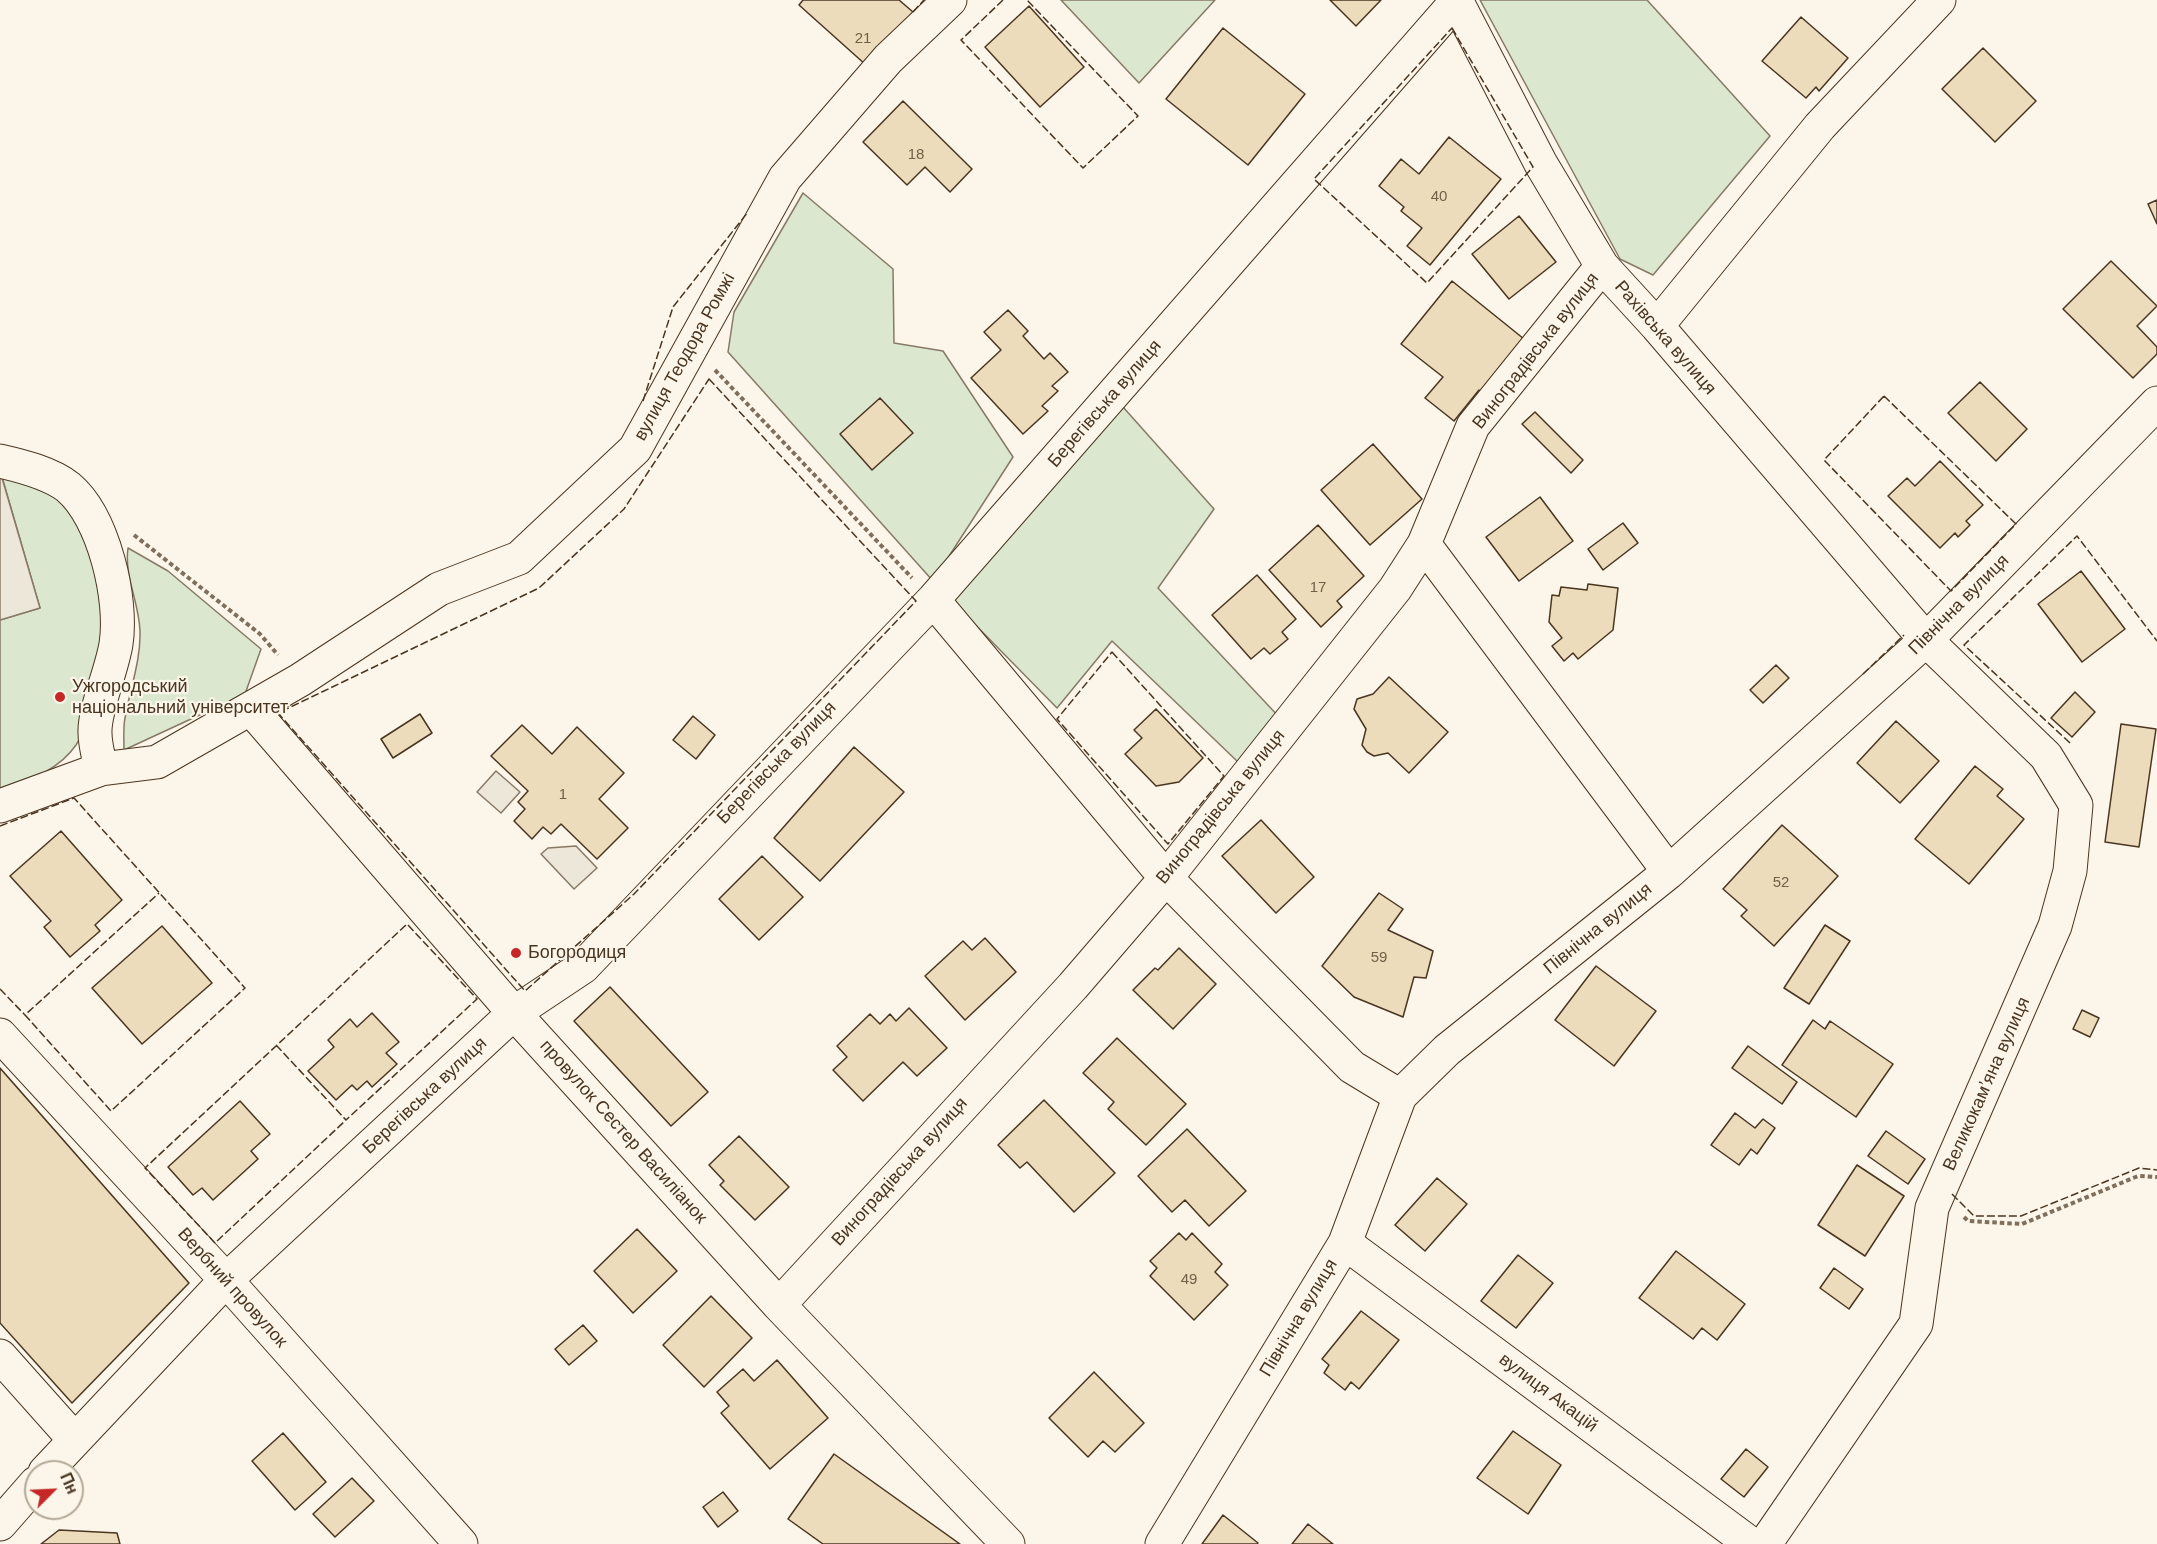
<!DOCTYPE html>
<html>
<head>
<meta charset="utf-8">
<style>
	body { margin:0 }
	#map { position:relative; width:2157px; height:1544px; overflow:hidden; background:#fbf6e9; font-family:Arial,sans-serif }
	canvas { display:block }
	.north { position:absolute; left:24px; top:1460px; width:60px; height:60px; box-sizing:border-box; background:#fbf6e9; border:2px solid #b4a999; border-radius:50%; rotate:66deg; font-size:16px; font-weight:700; line-height:24px; text-align:center; color:#4a3520 }
	.north::after { content:''; display:block; margin:auto; width:21px; height:27px; background:#c62828; clip-path:polygon(50% 0,100% 100%,50% 72%,0 100%) }
</style>
</head>
<body>
<div id="map">
<canvas width="2157" height="1544"></canvas>
<div class="north">Пн</div>
</div>
<script>
const ctx = document.querySelector('canvas').getContext('2d');
ctx.lineJoin = 'round';
function fillPath(path, color) {
  ctx.fillStyle = color;
  ctx.fill(path, 'evenodd');
}
function trace(path, color, width, dash) {
  ctx.strokeStyle = color;
  ctx.lineWidth = width;
  ctx.lineCap = dash ? 'butt' : 'round';
  ctx.setLineDash(dash || []);
  ctx.stroke(path);
}
function drawText(font, color, halo, rows, align = 'center') {
  ctx.font = font + ' Arial,sans-serif';
  ctx.lineWidth = 4.5;
  ctx.setLineDash([]);
  ctx.textBaseline = 'middle';
  ctx.strokeStyle = halo;
  ctx.fillStyle = color;
  for (const [text, x, y, turn = 0] of rows) {
    ctx.save();
    ctx.translate(x, y);
    ctx.rotate((+turn || 0) * Math.PI / 180);
    ctx.textAlign = isNaN(turn) ? turn : align;
    if (halo) ctx.strokeText(text, 0, 0);
    ctx.fillText(text, 0, 0);
    ctx.restore();
  }
}
const green = new Path2D(`
	M 1061,0 L 1215,0 L 1139,83 Z
	M 1480,0 L 1647,0 L 1770,136 L 1653,275 L 1620,259 Z
	M 803,193 L 893,269 L 894,343 L 943,351 L 1013,457 L 933,581 L 728,352 L 734,312 Z
	M 1123,407 L 1214,509 L 1158,588 L 1281,719 L 1238,762 L 1112,641 L 1057,708 L 949,598 Z
	M 2,477 C 26,484 49,488 67,507 C 80,520 107,599 107,617 C 106,645 91,722 76,745 C 58,771 29,780 0,791 L 0,620 L 40,608 Z
	M 128,548 L 168,571 L 261,649 L 245,694 L 124,750 C 124,740 123,728 125,718 C 130,689 141,660 140,631 C 139,602 124,576 128,548 Z`);
const parking = new Path2D(`
	M 0,471 L 40,608 L 0,620 Z
	M 496,771 L 520,792 L 501,813 L 477,792 Z
	M 576,846 L 597,868 L 574,889 L 541,854 L 548,848 Z`);
const building = new Path2D(`
	M 803,0 L 899,0 L 913,12 L 866,65 L 799,5 Z
	M 1330,0 L 1381,0 L 1356,26 Z
	M 1029,6 L 1084,67 L 1040,107 L 985,47 Z
	M 1801,17 L 1848,58 L 1819,91 L 1816,87 L 1806,98 L 1762,61 Z
	M 1223,28 L 1305,94 L 1248,165 L 1166,99 Z
	M 1983,48 L 2036,101 L 1995,142 L 1942,89 Z
	M 903,101 L 972,169 L 950,192 L 925,167 L 907,185 L 863,142 Z
	M 1449,137 L 1501,179 L 1430,265 L 1407,246 L 1422,228 L 1401,211 L 1404,207 L 1379,186 L 1401,159 L 1419,174 Z
	M 2157,200 L 2157,224 L 2148,204 Z
	M 1519,216 L 1556,262 L 1509,299 L 1472,254 Z
	M 2111,261 L 2157,306 L 2137,326 L 2157,347 L 2157,354 L 2133,378 L 2063,309 Z
	M 1452,281 L 1529,343 L 1487,396 L 1479,390 L 1454,421 L 1425,398 L 1443,377 L 1401,344 Z
	M 1008,310 L 1028,331 L 1023,336 L 1044,359 L 1050,353 L 1068,372 L 1052,386 L 1058,391 L 1042,406 L 1048,411 L 1023,434 L 971,378 L 1001,350 L 984,332 Z
	M 1980,382 L 2027,429 L 1996,461 L 1948,413 Z
	M 880,398 L 913,433 L 872,470 L 840,434 Z
	M 1535,412 L 1583,460 L 1571,473 L 1522,424 Z
	M 1373,444 L 1422,499 L 1370,545 L 1321,490 Z
	M 1940,461 L 1983,505 L 1966,521 L 1970,525 L 1958,537 L 1955,533 L 1940,548 L 1888,496 L 1907,478 L 1915,486 Z
	M 1540,497 L 1573,541 L 1519,581 L 1486,537 Z
	M 1623,523 L 1638,543 L 1603,570 L 1588,549 Z
	M 1318,525 L 1364,576 L 1337,601 L 1342,607 L 1321,627 L 1269,570 Z
	M 2081,571 L 2125,629 L 2082,662 L 2038,604 Z
	M 1257,575 L 1296,619 L 1282,632 L 1288,639 L 1270,654 L 1264,648 L 1251,659 L 1212,615 Z
	M 1588,584 L 1618,588 L 1613,630 L 1578,659 L 1573,653 L 1564,661 L 1552,646 L 1562,638 L 1549,622 L 1552,595 L 1559,596 L 1561,587 L 1587,590 Z
	M 1776,665 L 1789,678 L 1763,703 L 1750,690 Z
	M 1389,677 L 1448,732 L 1409,773 L 1388,753 L 1374,756 L 1367,752 L 1362,745 L 1366,729 L 1354,709 L 1357,699 L 1373,694 Z
	M 2075,692 L 2095,712 L 2072,737 L 2051,718 Z
	M 1156,709 L 1203,758 L 1179,782 L 1156,786 L 1125,754 L 1142,738 L 1134,730 Z
	M 420,714 L 432,733 L 393,758 L 381,739 Z
	M 693,716 L 715,735 L 696,759 L 673,740 Z
	M 1896,721 L 1939,761 L 1900,803 L 1857,763 Z
	M 2121,724 L 2156,729 L 2139,847 L 2105,842 Z
	M 522,725 L 552,754 L 577,727 L 624,773 L 599,799 L 628,828 L 597,859 L 561,824 L 551,834 L 543,827 L 532,839 L 514,821 L 525,809 L 518,802 L 528,791 L 491,756 Z
	M 854,747 L 904,792 L 820,881 L 774,838 Z
	M 1975,766 L 2003,789 L 1997,796 L 2024,819 L 1969,884 L 1915,839 Z
	M 1261,820 L 1314,877 L 1276,913 L 1222,856 Z
	M 1782,825 L 1838,876 L 1774,946 L 1741,916 L 1747,910 L 1723,889 Z
	M 61,831 L 122,900 L 95,925 L 100,931 L 70,957 L 44,927 L 51,921 L 10,876 Z
	M 762,856 L 803,897 L 759,940 L 719,899 Z
	M 1379,893 L 1403,909 L 1388,930 L 1433,951 L 1426,978 L 1414,977 L 1403,1017 L 1354,997 L 1322,966 Z
	M 1825,925 L 1850,941 L 1809,1004 L 1784,988 Z
	M 162,926 L 212,983 L 142,1044 L 92,988 Z
	M 985,938 L 1016,972 L 965,1020 L 925,976 L 963,941 L 972,950 Z
	M 1179,948 L 1216,984 L 1173,1029 L 1133,990 L 1155,968 L 1158,970 Z
	M 1596,966 L 1656,1011 L 1614,1066 L 1555,1020 Z
	M 610,987 L 708,1092 L 671,1126 L 574,1021 Z
	M 909,1008 L 947,1048 L 917,1076 L 903,1062 L 863,1101 L 833,1070 L 847,1057 L 837,1046 L 870,1014 L 880,1024 L 890,1014 L 896,1021 Z
	M 2082,1010 L 2099,1018 L 2090,1037 L 2073,1029 Z
	M 372,1013 L 399,1042 L 386,1053 L 397,1064 L 372,1087 L 367,1081 L 357,1090 L 352,1085 L 336,1100 L 308,1071 L 334,1047 L 328,1040 L 350,1019 L 357,1027 Z
	M 1813,1020 L 1825,1029 L 1830,1021 L 1893,1064 L 1856,1117 L 1782,1065 Z
	M 1117,1038 L 1186,1104 L 1146,1145 L 1108,1109 L 1114,1102 L 1083,1073 Z
	M 1748,1046 L 1797,1082 L 1782,1104 L 1732,1068 Z
	M 0,1068 L 189,1283 L 72,1403 L 0,1323 Z
	M 1044,1100 L 1115,1173 L 1074,1212 L 1027,1162 L 1020,1168 L 998,1145 Z
	M 240,1101 L 270,1134 L 251,1151 L 258,1159 L 213,1200 L 202,1188 L 193,1195 L 168,1167 Z
	M 1735,1113 L 1755,1128 L 1763,1119 L 1775,1128 L 1757,1154 L 1751,1149 L 1739,1165 L 1711,1145 Z
	M 1187,1129 L 1246,1191 L 1209,1226 L 1185,1200 L 1172,1212 L 1138,1176 Z
	M 1886,1131 L 1925,1159 L 1908,1184 L 1868,1156 Z
	M 739,1136 L 789,1187 L 755,1220 L 720,1185 L 724,1181 L 709,1165 Z
	M 1857,1165 L 1904,1196 L 1865,1256 L 1818,1225 Z
	M 1437,1178 L 1467,1204 L 1425,1251 L 1395,1225 Z
	M 637,1229 L 677,1271 L 633,1313 L 594,1271 Z
	M 1179,1233 L 1186,1240 L 1192,1233 L 1222,1264 L 1215,1272 L 1228,1285 L 1194,1320 L 1150,1276 L 1157,1268 L 1150,1261 Z
	M 1676,1251 L 1745,1304 L 1717,1340 L 1702,1328 L 1693,1339 L 1639,1298 Z
	M 1518,1255 L 1553,1283 L 1516,1328 L 1481,1301 Z
	M 1834,1268 L 1863,1289 L 1849,1309 L 1820,1288 Z
	M 711,1296 L 752,1338 L 704,1387 L 663,1345 Z
	M 1361,1311 L 1399,1340 L 1359,1389 L 1351,1382 L 1345,1390 L 1324,1373 L 1329,1365 L 1322,1359 Z
	M 583,1325 L 597,1341 L 569,1365 L 555,1349 Z
	M 777,1360 L 828,1418 L 770,1469 L 721,1413 L 729,1406 L 717,1392 L 743,1369 L 754,1381 Z
	M 1094,1372 L 1144,1423 L 1115,1452 L 1103,1441 L 1088,1457 L 1049,1418 Z
	M 1513,1431 L 1561,1465 L 1528,1514 L 1477,1478 Z
	M 283,1433 L 326,1482 L 295,1510 L 252,1461 Z
	M 1746,1449 L 1768,1467 L 1744,1497 L 1721,1479 Z
	M 834,1454 L 960,1544 L 823,1544 L 788,1519 Z
	M 352,1478 L 374,1501 L 335,1537 L 313,1514 Z
	M 723,1492 L 738,1511 L 718,1527 L 703,1507 Z
	M 1223,1515 L 1258,1543 L 1257,1544 L 1202,1544 Z
	M 1308,1524 L 1333,1544 L 1292,1544 Z
	M 59,1530 L 117,1533 L 120,1544 L 41,1544 Z`);
const path = new Path2D(`
	M 715,370 L 912,578
	M 134,535 L 260,634 L 278,655
	M 1964,1217 L 1968,1221 L 2022,1224 L 2138,1176 L 2157,1177`);
const minor = new Path2D(`
	M 1456,0 L 1541,164 L 1602,266 L 1657,326 L 1926,640 L 2046,756 L 2076,805 L 2070,871 L 2055,926 L 1932,1208 L 1916,1324 L 1765,1544
	M 1657,326 L 1820,126 L 1939,0
	M 0,461 C 22,466 50,473 68,487 C 104,517 123,600 116,644 C 112,670 94,710 95,733 C 95,745 99,758 101,769
	M 1424,544 L 1669,872
	M 933,600 L 1166,878 L 1352,1067 L 1400,1096
	M 251,709 L 514,1013 L 779,1305 L 1008,1544
	M 0,806 L 101,769 L 157,762 L 300,680 L 439,589 L 519,558 L 635,449 L 785,178 L 888,59 L 950,0
	M 0,1035 L 226,1280 L 461,1544
	M 1345,1243 L 1751,1544
	M 779,1305 L 1073,986 L 1166,878 L 1395,589 L 1424,544 L 1473,426 L 1602,266
	M 0,1356 L 74,1439
	M 45,1472 L 226,1280 L 514,1013 L 583,967 L 933,600 L 1457,1
	M 0,1524 L 36,1483
	M 1162,1544 L 1345,1243 L 1400,1096 L 1447,1050 L 1669,872 L 1926,640 L 2157,403`);
const fence = new Path2D(`
	M 1003,0 L 961,40 L 1083,168 L 1138,116 L 1027,0
	M 913,12 L 924,0
	M 1452,28 L 1533,167 L 1427,283 L 1314,179 Z
	M 709,379 L 916,601 L 634,894 L 525,991 L 278,713 L 539,588 L 624,509 Z
	M 1884,396 L 2016,524 L 1951,591 L 1824,460 Z
	M 643,401 L 673,307 L 748,212
	M 1112,652 L 1224,776 L 1168,844 L 1057,719 Z
	M 1863,674 L 1904,635
	M 2070,743 L 1964,645 L 2077,536 L 2157,641
	M 0,826 L 74,798 L 245,988 L 111,1111 L 25,1015 L 159,893
	M 0,989 L 25,1015
	M 276,1045 L 346,1120 L 477,999 L 407,924 L 145,1168 L 215,1243 L 346,1120
	M 1952,1194 L 1974,1216 L 2021,1216 L 2139,1168 L 2157,1170`);
const markers = [
	[60,697,6,"#c62828"],
	[516,953,6,"#c62828"]
];
const numberNames = [
	["21",863,39],
	["18",916,155],
	["40",1439,197],
	["17",1318,588],
	["1",563,795],
	["52",1781,883],
	["59",1379,958],
	["49",1189,1280]
];
const streetNames = [
	["Рахівська вулиця",1665,338,49],
	["Виноградівська вулиця",1536,351,-52],
	["вулиця Теодора Ромжі",685,357,-61],
	["Берегівська вулиця",1105,404,-49],
	["Північна вулиця",1959,605,-45],
	["Берегівська вулиця",777,763,-46],
	["Виноградівська вулиця",1221,807,-51],
	["Північна вулиця",1598,929,-39],
	["Великокамʼяна вулиця",1987,1084,-66],
	["Берегівська вулиця",425,1096,-43],
	["провулок Сестер Василіанок",623,1132,48],
	["Виноградівська вулиця",900,1172,-48],
	["Вербний провулок",232,1288,48],
	["Північна вулиця",1299,1318,-59],
	["вулиця Акацій",1548,1393,37]
];
const poiNames = [
	["Ужгородський",72,687],
	["національний університет",72,708],
	["Богородиця",528,953]
];
fillPath(green, '#dce7d0');
trace(green, '#887966', 1.5);
fillPath(parking, '#ede7d9');
trace(parking, '#887966', 1.5);
fillPath(building, '#ecdcbc');
trace(building, '#4a3520', 1.5);
trace(minor, '#4a3520', 35);
trace(path, '#7f6f5c', 4, [4.5, 3]);
trace(minor, '#fbf6e9', 33);
trace(fence, '#4a3520', 1.5, [8, 3]);
for (const [x, y, r, color] of markers) {
  const dot = new Path2D();
  dot.arc(x, y, r, 0, 2 * Math.PI);
  ctx.fillStyle = color;
  ctx.fill(dot);
  trace(dot, '#fbf6e9', 2);
}
drawText('15px', '#725f47', null, numberNames);
drawText('18px', '#4a3520', '#fbf6e9', streetNames);
drawText('18px', '#4a3520', '#fbf6e9', poiNames, 'left');
</script>
</body>
</html>
